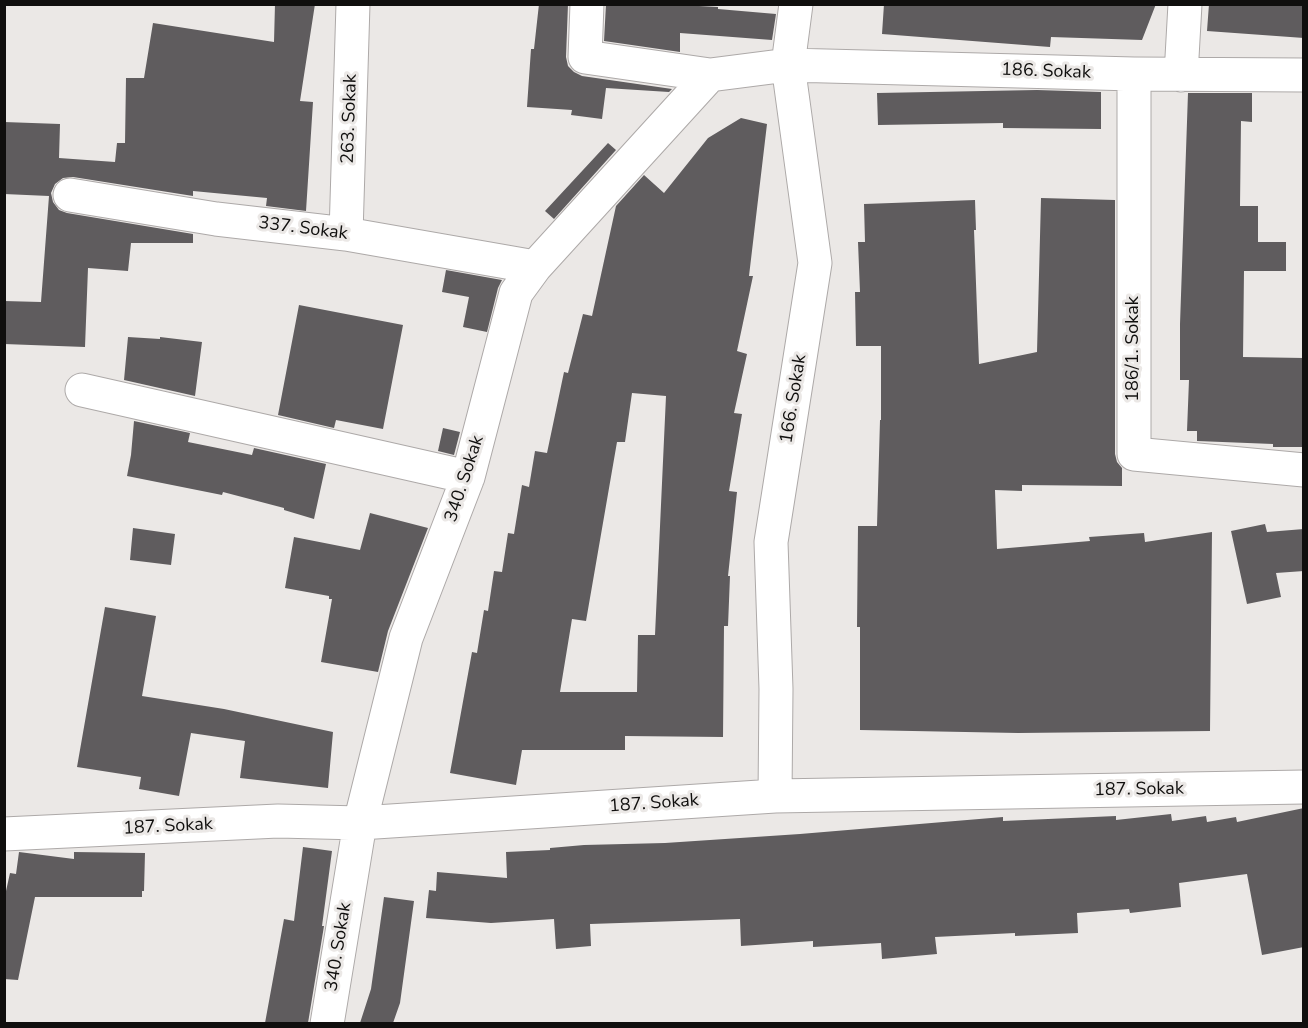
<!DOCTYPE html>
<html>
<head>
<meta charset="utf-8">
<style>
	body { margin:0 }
	#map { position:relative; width:1308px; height:1028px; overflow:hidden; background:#ebe8e6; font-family:"Nunito Sans",sans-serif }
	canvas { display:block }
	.frame { position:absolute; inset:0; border:6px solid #100f0e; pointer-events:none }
</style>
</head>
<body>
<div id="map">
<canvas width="1308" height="1028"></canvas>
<div class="frame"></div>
</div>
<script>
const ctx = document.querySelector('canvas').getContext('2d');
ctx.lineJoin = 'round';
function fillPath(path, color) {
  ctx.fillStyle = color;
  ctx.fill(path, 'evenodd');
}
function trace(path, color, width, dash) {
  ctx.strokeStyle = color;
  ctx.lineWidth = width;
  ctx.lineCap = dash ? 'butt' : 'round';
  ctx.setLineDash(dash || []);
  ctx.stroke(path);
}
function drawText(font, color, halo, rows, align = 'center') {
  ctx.font = font + ' "Nunito Sans",sans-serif';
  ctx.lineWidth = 6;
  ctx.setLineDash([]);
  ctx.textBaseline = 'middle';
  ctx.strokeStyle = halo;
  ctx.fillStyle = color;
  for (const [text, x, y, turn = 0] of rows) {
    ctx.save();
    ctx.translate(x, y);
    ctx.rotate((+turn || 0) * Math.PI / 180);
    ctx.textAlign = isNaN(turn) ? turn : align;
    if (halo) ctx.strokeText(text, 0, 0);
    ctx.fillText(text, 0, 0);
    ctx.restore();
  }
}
const building = new Path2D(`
	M 275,4 L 315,4 L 300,101 L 313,102 L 306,211 L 266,206 L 267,198 L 193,191 L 193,196 L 73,177 L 63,178 L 55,184 L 51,193 L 53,202 L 59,210 L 67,213 L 193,234 L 193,243 L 131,243 L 128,271 L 88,268 L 85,347 L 4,344 L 4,301 L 41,302 L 49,196 L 4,194 L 4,122 L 60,124 L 59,158 L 115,162 L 117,143 L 125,143 L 126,78 L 144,78 L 153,23 L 274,42 Z
	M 539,4 L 568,4 L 566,57 L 568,66 L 574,72 L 582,76 L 672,89 L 669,92 L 606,88 L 602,119 L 571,115 L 572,110 L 527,107 L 531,49 L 534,49 Z
	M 606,4 L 699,6 L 718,7 L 718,9 L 776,14 L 772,40 L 680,33 L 680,52 L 604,41 Z
	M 884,4 L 1156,4 L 1142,40 L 1051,37 L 1050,47 L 882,34 Z
	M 1209,4 L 1304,4 L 1304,38 L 1207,31 Z
	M 1037,90 L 1101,92 L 1101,129 L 1003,128 L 1003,123 L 878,125 L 877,93 Z
	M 1188,93 L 1252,93 L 1252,122 L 1241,121 L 1240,206 L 1258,206 L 1258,242 L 1286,242 L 1286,271 L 1244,271 L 1243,357 L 1304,358 L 1303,447 L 1273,447 L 1273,444 L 1197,441 L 1197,431 L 1187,431 L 1189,380 L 1180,380 L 1180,324 Z
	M 741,118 L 767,124 L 749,276 L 753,276 L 737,351 L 747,354 L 734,413 L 742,414 L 729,491 L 737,492 L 728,576 L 730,576 L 728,626 L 724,626 L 723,737 L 625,736 L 625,750 L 522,750 L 516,785 L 450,773 L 472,652 L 477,653 L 484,610 L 488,611 L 494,571 L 502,572 L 508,533 L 514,534 L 522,485 L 529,487 L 535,451 L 547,453 L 564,372 L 568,373 L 583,314 L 592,316 L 616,206 L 644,175 L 664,193 L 708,138 ZM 632,393 L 666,396 L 655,635 L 638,635 L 637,692 L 560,692 L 572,619 L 586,621 L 617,442 L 625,442 Z
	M 608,143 L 616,150 L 554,219 L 545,211 Z
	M 1041,198 L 1115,200 L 1115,454 L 1117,462 L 1122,468 L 1122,486 L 1022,485 L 1022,491 L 995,490 L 997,549 L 1090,541 L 1089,537 L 1144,533 L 1145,542 L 1212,532 L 1210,731 L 1018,733 L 860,730 L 860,627 L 857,627 L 858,526 L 877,526 L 880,420 L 881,420 L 881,346 L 856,346 L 855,292 L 860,292 L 858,242 L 865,242 L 864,204 L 975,200 L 976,230 L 974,230 L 979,364 L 1037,352 Z
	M 446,270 L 502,280 L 498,288 L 487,332 L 463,327 L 469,297 L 442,292 Z
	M 299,305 L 403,325 L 383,429 L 336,420 L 334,428 L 278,415 Z
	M 128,337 L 160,339 L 160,337 L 202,342 L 195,396 L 124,380 Z
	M 134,421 L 190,433 L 188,442 L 252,455 L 254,448 L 326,464 L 314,519 L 284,510 L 284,508 L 223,492 L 222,495 L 127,476 L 131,455 Z
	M 443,428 L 460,432 L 454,455 L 438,451 Z
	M 370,513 L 428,528 L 388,631 L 378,672 L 321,662 L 332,599 L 329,599 L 329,596 L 285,588 L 294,537 L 360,550 Z
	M 1265,524 L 1267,532 L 1304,529 L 1304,571 L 1276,573 L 1281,597 L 1247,604 L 1231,531 Z
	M 133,528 L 175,534 L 171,565 L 130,560 Z
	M 105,607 L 156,616 L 142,696 L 224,709 L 333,732 L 328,788 L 240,778 L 245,741 L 191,733 L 179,796 L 139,789 L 141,777 L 77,767 Z
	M 1304,808 L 1304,947 L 1262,955 L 1247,874 L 1179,883 L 1181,907 L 1130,913 L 1129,909 L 1077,913 L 1078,933 L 1015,936 L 1015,933 L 935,937 L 937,954 L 882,959 L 881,943 L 813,947 L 813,941 L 741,946 L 740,919 L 590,924 L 591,946 L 556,949 L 554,919 L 491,923 L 426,918 L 429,890 L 436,891 L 437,872 L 507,878 L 506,852 L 550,850 L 550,848 L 584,845 L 665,843 L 800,834 L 1003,817 L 1003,821 L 1116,816 L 1116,820 L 1171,814 L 1172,821 L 1206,816 L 1207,822 L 1236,817 L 1237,822 Z
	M 303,847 L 332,851 L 322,926 L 324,926 L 308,1023 L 265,1023 L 284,919 L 294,921 Z
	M 19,852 L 74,859 L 74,852 L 145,853 L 144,891 L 142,891 L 142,897 L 35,897 L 18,980 L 4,979 L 4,900 L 10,873 L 16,874 Z
	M 384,897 L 414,901 L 400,1003 L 393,1023 L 360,1023 L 371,989 Z`);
const street = new Path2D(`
	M 587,4 L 585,57 L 710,75
	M 1134,74 L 1134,454 L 1304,470
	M 1181,75 L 1185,4
	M 70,195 L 216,219 L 346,234 L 535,267
	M 346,234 L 353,4
	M 82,390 L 468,477
	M 775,796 L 776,689 L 771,542 L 815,263 L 788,65 L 796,4
	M 4,834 L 278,821 L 360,823 L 775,796 L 1304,787
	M 327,1024 L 360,823 L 406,638 L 468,477 L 516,293 L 535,267 L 710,75 L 788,65 L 1134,74 L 1304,75`);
const streetNames = [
	["186. Sokak",1046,72,2],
	["263. Sokak",350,119,-88],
	["337. Sokak",303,229,7],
	["186/1. Sokak",1134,349,-90],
	["166. Sokak",794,399,-81],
	["340. Sokak",465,479,-72],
	["187. Sokak",1139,790,-1],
	["187. Sokak",654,804,-4],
	["187. Sokak",168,827,-3],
	["340. Sokak",339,947,-81]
];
fillPath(building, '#5f5c5e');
trace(street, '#ada9a8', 35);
trace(street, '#fff', 33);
drawText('18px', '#100f0e', '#ebe8e6', streetNames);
</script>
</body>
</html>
